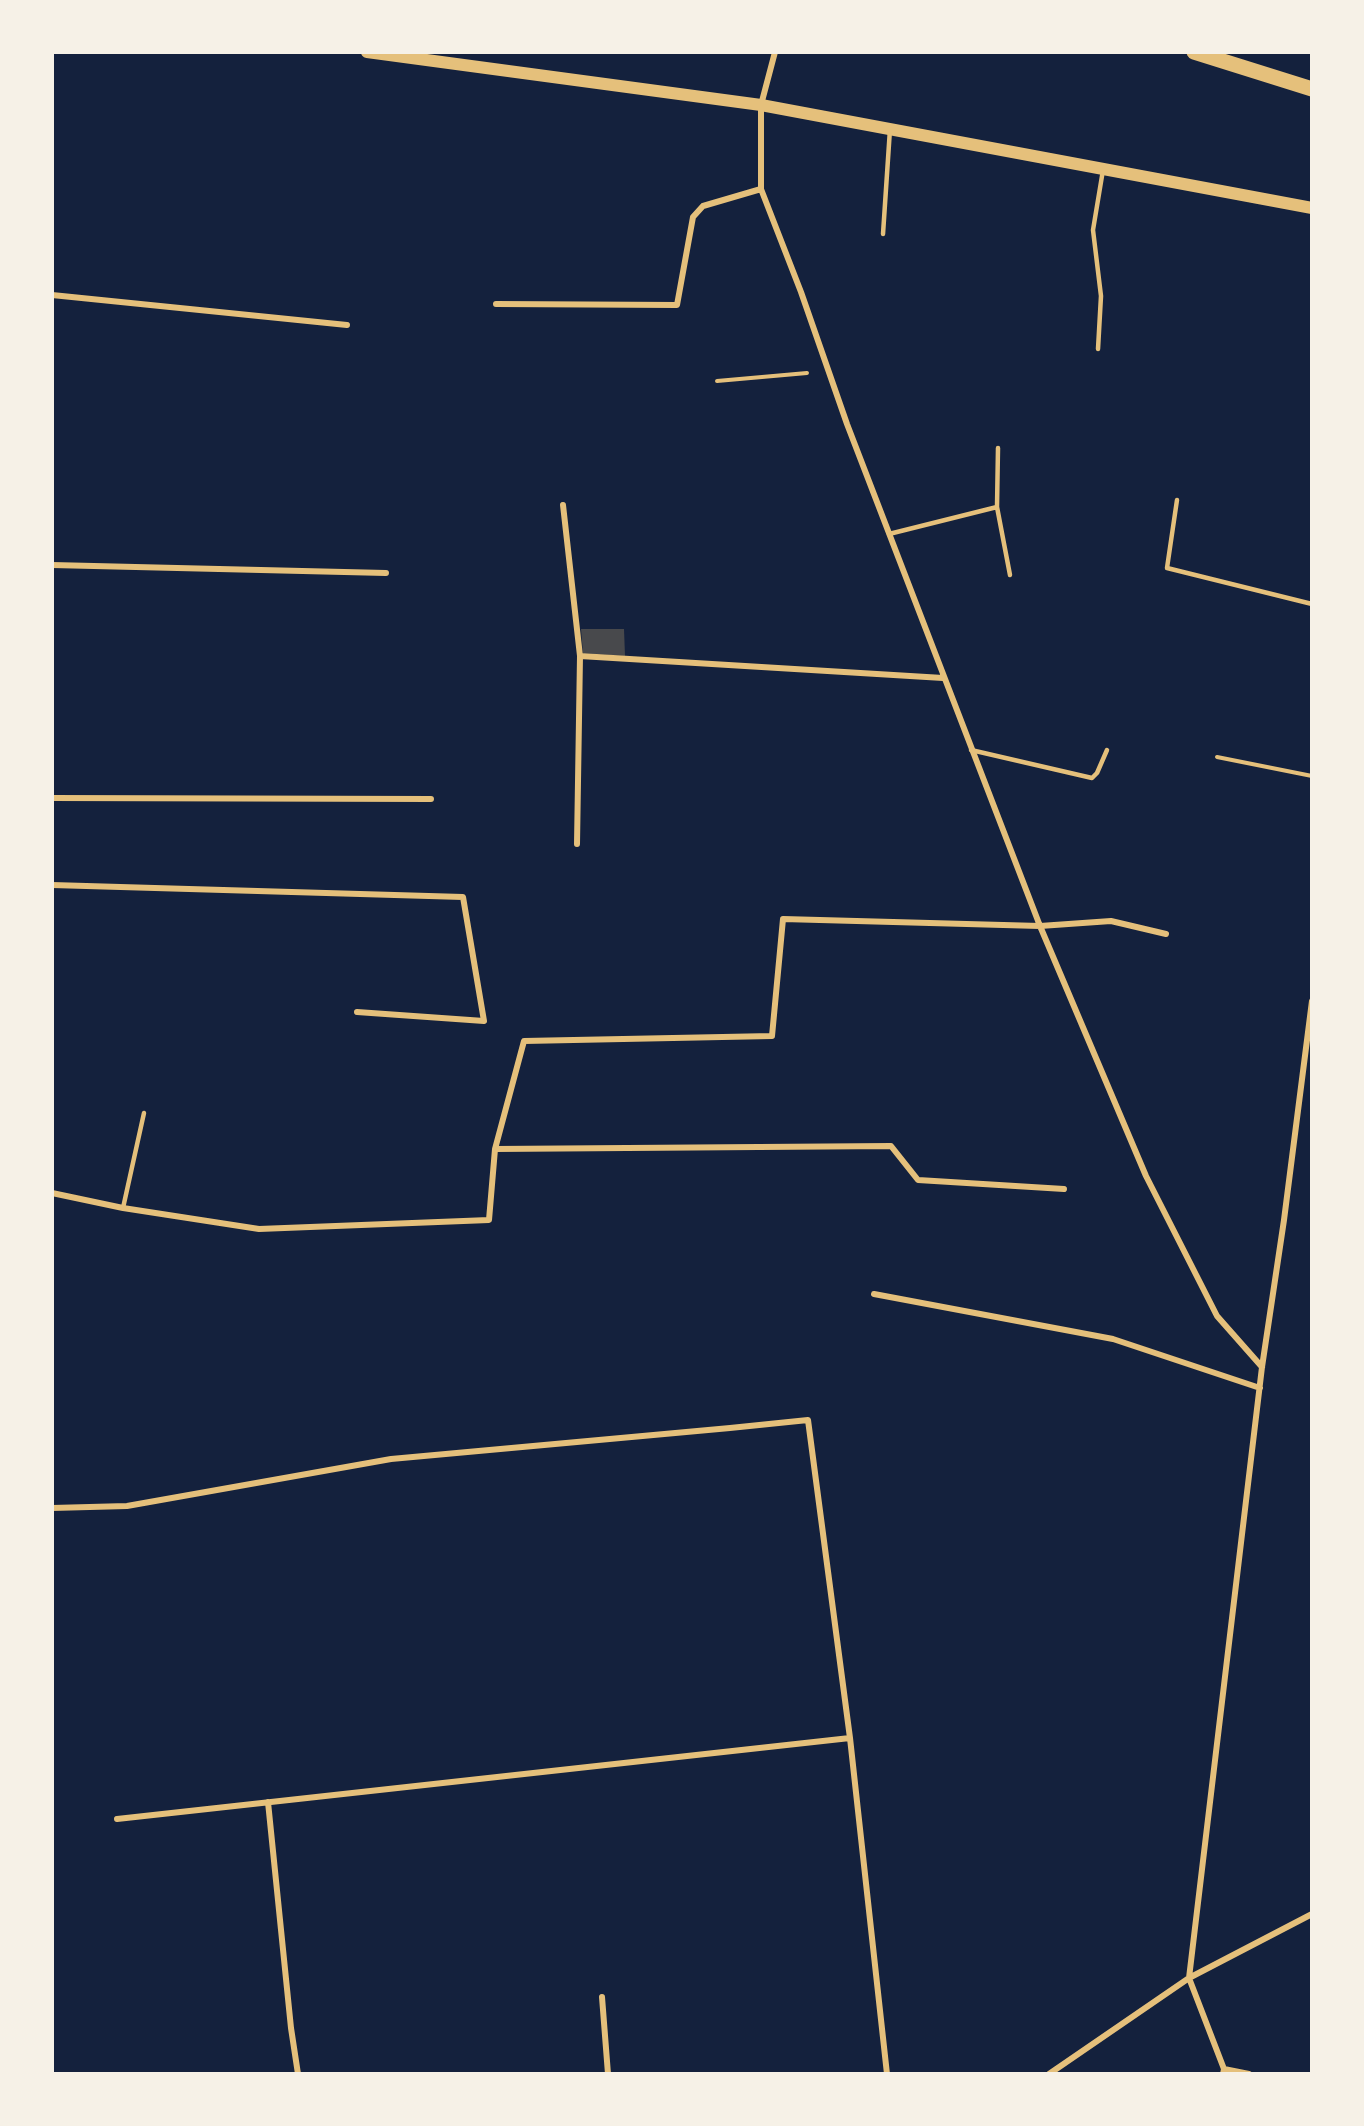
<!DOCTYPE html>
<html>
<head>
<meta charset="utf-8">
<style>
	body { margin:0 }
	#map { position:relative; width:1364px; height:2126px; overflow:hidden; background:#14213d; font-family:Commissioner,sans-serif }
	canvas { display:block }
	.frame { position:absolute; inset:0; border:54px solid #f6f1e7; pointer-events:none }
</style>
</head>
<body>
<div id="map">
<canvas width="1364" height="2126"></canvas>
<div class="frame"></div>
</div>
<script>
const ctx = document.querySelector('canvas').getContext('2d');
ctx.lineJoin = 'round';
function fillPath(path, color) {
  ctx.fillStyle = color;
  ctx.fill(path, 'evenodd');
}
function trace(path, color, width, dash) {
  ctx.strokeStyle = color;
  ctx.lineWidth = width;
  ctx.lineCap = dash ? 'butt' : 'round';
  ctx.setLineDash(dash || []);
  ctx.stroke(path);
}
const building = new Path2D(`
	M 581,629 L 624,629 L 625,656 L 583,653 Z`);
const path = new Path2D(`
	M 717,381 L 807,373
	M 1217,757 L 1312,776`);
const service = new Path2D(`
	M 883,234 L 890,129
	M 1098,349 L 1101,296 L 1093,230 L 1103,170
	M 998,448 L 997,507 L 1010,575
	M 1177,500 L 1167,568 L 1312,604
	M 889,534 L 997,507
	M 971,750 L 1092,778 L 1097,773 L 1107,750
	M 123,1208 L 144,1113`);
const minor = new Path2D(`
	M 775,52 L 761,105 L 761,189 L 801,292 L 847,424 L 1040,926 L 1146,1176 L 1217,1316 L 1262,1367
	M 52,295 L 347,325
	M 496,304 L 677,305 L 693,217 L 703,206 L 761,189
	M 563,505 L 580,656 L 577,844
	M 52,565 L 386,573
	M 580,656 L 943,678
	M 52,798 L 431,799
	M 52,885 L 463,897 L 484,1021 L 357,1012
	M 495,1149 L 524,1041 L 772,1036 L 783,919 L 1040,926 L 1111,921 L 1166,934
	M 52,1193 L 123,1208 L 259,1229 L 489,1220 L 495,1149 L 891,1146 L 918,1180 L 1064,1189
	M 874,1294 L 1113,1339 L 1260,1388
	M 52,1508 L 127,1506 L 391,1459 L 730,1428 L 808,1420 L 850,1738 L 887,2074
	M 268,1802 L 291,2028 L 298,2074
	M 117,1819 L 850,1738
	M 602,1997 L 608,2074
	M 1224,2069 L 1249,2074
	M 1049,2074 L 1189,1978 L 1312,1914
	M 1223,2074 L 1224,2069 L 1189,1978 L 1262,1367 L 1284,1220 L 1312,1001`);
const secondary = new Path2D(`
	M 367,52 L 761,105 L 1312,208`);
const primary = new Path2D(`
	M 1194,52 L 1312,89`);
fillPath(building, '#48494c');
trace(path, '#e5c07b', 4);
trace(service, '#e5c07b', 4.5);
trace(minor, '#e5c07b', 6);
trace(secondary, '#e5c07b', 12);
trace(primary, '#e5c07b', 15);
</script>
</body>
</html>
